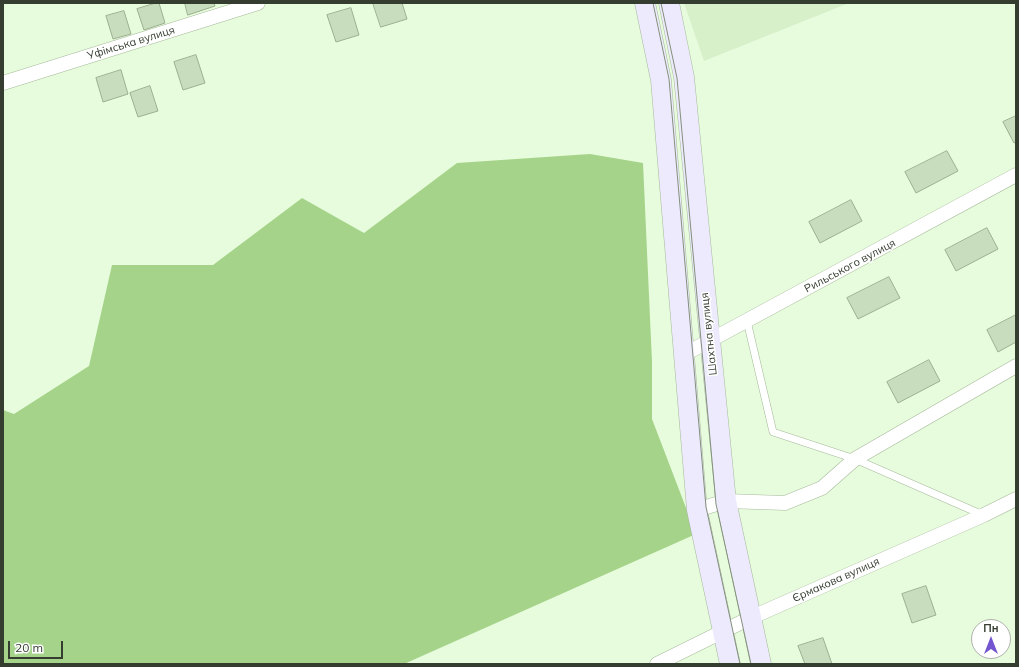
<!DOCTYPE html>
<html>
<head>
<meta charset="utf-8">
<style>
	body { margin:0 }
	#map { position:relative; width:1019px; height:667px; overflow:hidden; background:#e7fcdc; font-family:Mulish,sans-serif }
	canvas { display:block }
	.frame { position:absolute; inset:0; border:4px solid #353d30; pointer-events:none }
	.north { position:absolute; left:971px; top:619px; width:40px; height:40px; box-sizing:border-box; background:#fff; border:1px solid #aeb1ac; border-radius:50%; rotate:0deg; font-size:11px; font-weight:700; line-height:16px; text-align:center; color:#353d30 }
	.north::after { content:''; display:block; margin:auto; width:14px; height:18px; background:#7355cf; clip-path:polygon(50% 0,100% 100%,50% 72%,0 100%) }
	.scale { position:absolute; left:8px; top:641px; width:55px; height:18px; box-sizing:border-box; border:2px solid #353d30; border-top:0; padding-left:5px; font-size:12px; line-height:14px; white-space:nowrap; color:#353d30; -webkit-text-stroke:3px #fff; paint-order:stroke }
</style>
</head>
<body>
<div id="map">
<canvas width="1019" height="667"></canvas>
<div class="frame"></div>
<div class="north">Пн</div>
<div class="scale">20 m</div>
</div>
<script>
const ctx = document.querySelector('canvas').getContext('2d');
ctx.lineJoin = 'round';
function fillPath(path, color) {
  ctx.fillStyle = color;
  ctx.fill(path, 'evenodd');
}
function trace(path, color, width, dash) {
  ctx.strokeStyle = color;
  ctx.lineWidth = width;
  ctx.lineCap = dash ? 'butt' : 'round';
  ctx.setLineDash(dash || []);
  ctx.stroke(path);
}
function drawText(font, color, halo, rows, align = 'center') {
  ctx.font = font + ' Mulish,sans-serif';
  ctx.lineWidth = 3;
  ctx.setLineDash([]);
  ctx.textBaseline = 'middle';
  ctx.strokeStyle = halo;
  ctx.fillStyle = color;
  for (const [text, x, y, turn = 0] of rows) {
    ctx.save();
    ctx.translate(x, y);
    ctx.rotate((+turn || 0) * Math.PI / 180);
    ctx.textAlign = isNaN(turn) ? turn : align;
    if (halo) ctx.strokeText(text, 0, 0);
    ctx.fillText(text, 0, 0);
    ctx.restore();
  }
}
const built = new Path2D(`
	M 684,3 L 849,3 L 704,61 Z`);
const forest = new Path2D(`
	M 590,154 L 643,163 L 652,362 L 652,419 L 696,534 L 404,664 L 3,664 L 3,410 L 14,414 L 89,366 L 112,265 L 213,265 L 302,198 L 364,233 L 457,163 Z`);
const building = new Path2D(`
	M 156,3 L 159,3 L 165,23 L 144,30 L 137,9 Z
	M 185,3 L 214,3 L 215,6 L 188,15 Z
	M 373,3 L 402,3 L 407,19 L 381,27 Z
	M 351,8 L 359,35 L 336,42 L 327,15 Z
	M 124,11 L 131,34 L 113,39 L 106,16 Z
	M 196,55 L 205,83 L 183,90 L 174,62 Z
	M 121,70 L 128,94 L 103,102 L 96,78 Z
	M 150,86 L 158,111 L 138,117 L 130,93 Z
	M 1016,116 L 1016,142 L 1014,143 L 1003,122 Z
	M 947,151 L 958,171 L 916,193 L 905,172 Z
	M 851,200 L 862,221 L 820,243 L 809,222 Z
	M 987,228 L 998,249 L 956,271 L 945,250 Z
	M 889,277 L 900,298 L 858,319 L 847,298 Z
	M 1016,315 L 1016,342 L 998,352 L 987,330 Z
	M 929,360 L 940,381 L 898,403 L 887,382 Z
	M 926,586 L 936,615 L 912,623 L 902,594 Z
	M 823,638 L 832,664 L 805,664 L 798,646 Z`);
const lane = new Path2D(`
	M 747,321 L 773,432 L 855,459 L 983,515`);
const street = new Path2D(`
	M 3,83 L 258,3
	M 683,355 L 1016,175
	M 697,510 L 726,501 L 785,503 L 822,488 L 855,459 L 1016,366
	M 657,664 L 750,618 L 984,515 L 1016,499`);
const secondary = new Path2D(`
	M 645,3 L 661,80 L 697,510 L 730,664
	M 669,3 L 684,77 L 726,501 L 761,664`);
const tram = new Path2D(`
	M 653,3 L 669,79 L 706,507 L 740,664
	M 661,3 L 677,78 L 716,504 L 751,664`);
const streetNames = [
	["Уфімська вулиця",131,43,-17],
	["Рильського вулиця",850,266,-28],
	["Шахтна вулиця",709,334,-96],
	["Єрмакова вулиця",836,580,-24]
];
fillPath(built, '#d7f0ca');
fillPath(forest, '#a5d38a');
fillPath(building, '#c8ddbd');
trace(building, '#9cb091', 1);
trace(lane, '#a6b99b', 8);
trace(street, '#a6b99b', 15);
trace(secondary, '#a6b99b', 21);
trace(lane, '#fff', 7);
trace(street, '#fff', 14);
trace(secondary, '#edeafe', 20);
trace(tram, '#83907b', 1);
drawText('11px', '#353d30', '#fff', streetNames);
</script>
</body>
</html>
